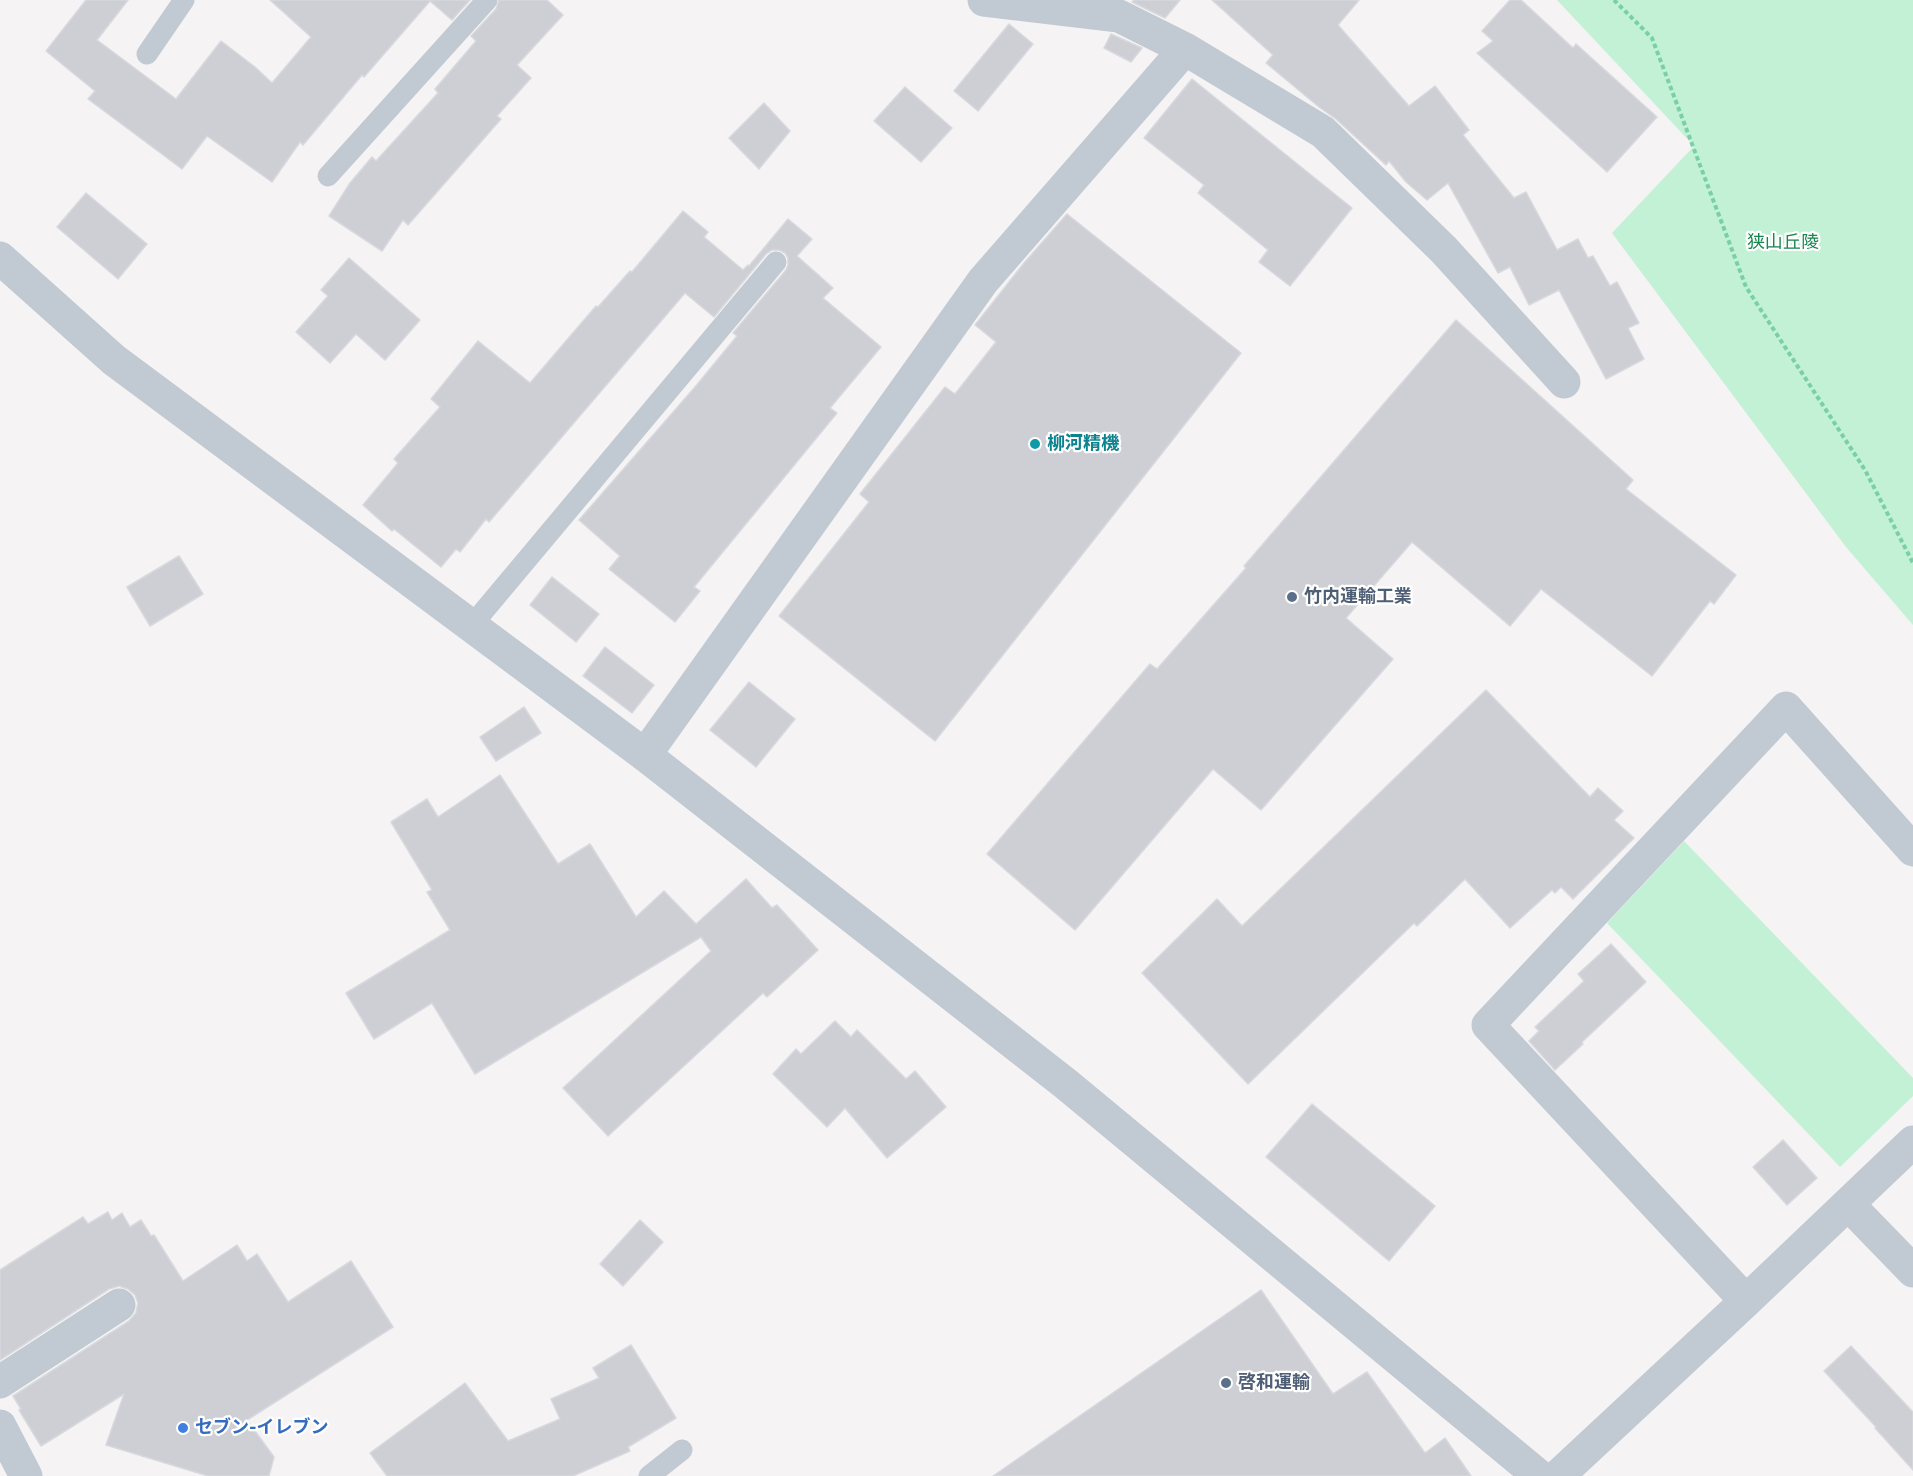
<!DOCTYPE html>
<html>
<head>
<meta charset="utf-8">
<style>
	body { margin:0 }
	canvas { display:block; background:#f5f3f3 }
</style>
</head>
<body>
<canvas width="1913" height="1476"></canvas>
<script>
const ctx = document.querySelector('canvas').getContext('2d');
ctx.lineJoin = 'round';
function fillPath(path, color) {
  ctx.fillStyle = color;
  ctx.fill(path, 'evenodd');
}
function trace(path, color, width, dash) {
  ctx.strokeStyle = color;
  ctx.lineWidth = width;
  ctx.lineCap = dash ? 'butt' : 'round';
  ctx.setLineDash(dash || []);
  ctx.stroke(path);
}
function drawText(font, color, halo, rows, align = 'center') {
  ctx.font = font + ' Raleway,"Noto Sans JP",sans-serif';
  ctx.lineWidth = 4.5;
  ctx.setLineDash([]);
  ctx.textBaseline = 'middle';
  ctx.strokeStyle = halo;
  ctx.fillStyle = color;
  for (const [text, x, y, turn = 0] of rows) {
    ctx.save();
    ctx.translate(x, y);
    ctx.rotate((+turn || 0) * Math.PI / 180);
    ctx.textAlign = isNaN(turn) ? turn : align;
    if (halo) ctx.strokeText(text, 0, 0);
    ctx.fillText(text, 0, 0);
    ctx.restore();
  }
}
const green = new Path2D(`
	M 1557,0 L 1913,0 L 1913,625 L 1846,547 L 1612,233 L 1694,146 Z
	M 1684,841 L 1913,1078 L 1913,1096 L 1840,1167 L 1607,923 Z`);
const building = new Path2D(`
	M 86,0 L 128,0 L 97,40 L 176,99 L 221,41 L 255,67 L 272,83 L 311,37 L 270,0 L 470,0 L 452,20 L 430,1 L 364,77 L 362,75 L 303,145 L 300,142 L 272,182 L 207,136 L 182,169 L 88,99 L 95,91 L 46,51 Z
	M 499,0 L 547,0 L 563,15 L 517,65 L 531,78 L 497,116 L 501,119 L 408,225 L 403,220 L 382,251 L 329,216 L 350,183 L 372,157 L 376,161 L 438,93 L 435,89 L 476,41 L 471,36 L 496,9 Z
	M 1134,0 L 1180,0 L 1165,18 L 1132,2 Z
	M 1212,0 L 1359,0 L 1338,25 L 1409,106 L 1435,86 L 1469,130 L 1463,135 L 1514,198 L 1526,192 L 1557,250 L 1578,239 L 1588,258 L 1593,256 L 1610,286 L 1617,282 L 1639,323 L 1628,328 L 1644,359 L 1606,379 L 1559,290 L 1529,305 L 1510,267 L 1498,273 L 1448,183 L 1427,200 L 1406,182 L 1389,161 L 1386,165 L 1336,119 L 1319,107 L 1266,63 L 1273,55 Z
	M 1510,0 L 1521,0 L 1573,48 L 1576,44 L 1657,117 L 1607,172 L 1477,53 L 1493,41 L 1482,31 Z
	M 1009,24 L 1033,44 L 978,111 L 954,91 Z
	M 1111,34 L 1142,48 L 1131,62 L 1104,48 Z
	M 1192,79 L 1352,208 L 1290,286 L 1259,262 L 1268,250 L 1198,193 L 1204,185 L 1144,138 Z
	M 905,87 L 952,128 L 921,162 L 874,121 Z
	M 764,103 L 790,131 L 759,169 L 729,138 Z
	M 86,193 L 147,244 L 118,279 L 57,227 Z
	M 683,211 L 708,232 L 704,237 L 743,270 L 748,265 L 749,266 L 788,219 L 812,239 L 797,256 L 833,288 L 823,298 L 881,347 L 830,408 L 837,413 L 694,587 L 700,591 L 675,622 L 609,569 L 620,556 L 579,520 L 695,387 L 737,336 L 733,333 L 786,270 L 788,265 L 788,258 L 785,253 L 779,250 L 772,250 L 766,254 L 714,317 L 685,293 L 489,522 L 486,519 L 460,552 L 456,549 L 441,567 L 394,529 L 392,531 L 363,505 L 398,463 L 394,459 L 440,407 L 431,399 L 478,341 L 530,383 L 596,306 L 598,307 L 630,271 L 632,272 Z
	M 1067,214 L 1241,353 L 935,741 L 779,616 L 869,502 L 860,494 L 945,387 L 955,394 L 996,342 L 975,325 L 1024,263 Z
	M 349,258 L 420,320 L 385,360 L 356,334 L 330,363 L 296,332 L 328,296 L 321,290 Z
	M 1456,320 L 1633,480 L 1626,489 L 1736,575 L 1714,604 L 1710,601 L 1652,676 L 1541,589 L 1510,626 L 1412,542 L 1346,618 L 1393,659 L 1261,810 L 1213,769 L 1075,930 L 987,854 L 1150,664 L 1157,669 L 1246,568 L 1244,566 Z
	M 179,556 L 203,594 L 150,626 L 127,587 Z
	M 552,577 L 599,614 L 576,642 L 530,605 Z
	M 605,647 L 654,685 L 632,713 L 583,676 Z
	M 749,682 L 795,719 L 756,767 L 710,730 Z
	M 1486,690 L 1590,797 L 1598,788 L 1623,811 L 1614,820 L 1634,838 L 1573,899 L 1561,887 L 1555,893 L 1552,890 L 1510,928 L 1465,879 L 1417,926 L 1414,923 L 1248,1084 L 1142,973 L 1217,899 L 1242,926 Z
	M 524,707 L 541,733 L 496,761 L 480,737 Z
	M 500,775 L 558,864 L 590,844 L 636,917 L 664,891 L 696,924 L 746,879 L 772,908 L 777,905 L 818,950 L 767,997 L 763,993 L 608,1136 L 563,1088 L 711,951 L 701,937 L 475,1074 L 432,1003 L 374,1039 L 346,993 L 450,930 L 427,892 L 432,890 L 391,822 L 427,799 L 438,817 Z
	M 1611,944 L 1646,982 L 1582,1042 L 1583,1044 L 1555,1070 L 1529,1041 L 1539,1031 L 1535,1027 L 1584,981 L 1578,974 Z
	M 835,1021 L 851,1037 L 857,1030 L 906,1079 L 915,1071 L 946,1107 L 887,1158 L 845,1108 L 827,1127 L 773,1074 L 796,1049 L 801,1054 Z
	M 1312,1104 L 1435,1206 L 1389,1261 L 1266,1157 Z
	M 1783,1140 L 1817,1178 L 1787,1205 L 1753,1167 Z
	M 108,1212 L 112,1220 L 122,1213 L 130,1227 L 141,1220 L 151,1236 L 154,1235 L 183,1281 L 237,1245 L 247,1261 L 257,1254 L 288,1302 L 351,1261 L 393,1327 L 247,1420 L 274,1457 L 269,1476 L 208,1476 L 106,1445 L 124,1394 L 41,1446 L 19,1410 L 21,1409 L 13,1396 L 129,1321 L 136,1313 L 138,1303 L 135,1295 L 128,1289 L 119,1286 L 109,1289 L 0,1360 L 0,1270 L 83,1217 L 88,1224 Z
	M 640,1220 L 663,1242 L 623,1286 L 600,1264 Z
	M 1261,1290 L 1333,1394 L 1367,1372 L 1425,1453 L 1445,1438 L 1471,1476 L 993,1476 Z
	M 631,1345 L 676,1418 L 628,1447 L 630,1451 L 573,1476 L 387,1476 L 370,1453 L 465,1383 L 508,1441 L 560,1419 L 551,1399 L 599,1378 L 593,1368 Z
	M 1851,1346 L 1913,1412 L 1913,1470 L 1875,1428 L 1876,1427 L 1824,1371 Z`);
const path = new Path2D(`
	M 1614,0 L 1652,38 L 1746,287 L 1865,470 L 1913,563`);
const service = new Path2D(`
	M 147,54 L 184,0
	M 328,176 L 487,0
	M 472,625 L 776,262
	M 649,1476 L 682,1450`);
const minor = new Path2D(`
	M 984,0 L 1119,16 L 1185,49 L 1323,132 L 1444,250 L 1564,382
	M 645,755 L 983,281 L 1185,49
	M 1848,1204 L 1913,1271
	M 1746,1301 L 1488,1025 L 1786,708 L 1913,850
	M 0,1382 L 119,1305
	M 0,1426 L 26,1476
	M 1558,1476 L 1746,1301 L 1913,1142`);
const tertiary = new Path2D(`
	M 0,258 L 114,360 L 645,755 L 1066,1084 L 1539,1476`);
const markers = [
	[1035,444,6,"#0f9aa8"],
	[1292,597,6,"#5c6f8a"],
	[1226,1383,6,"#5c6f8a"],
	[183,1428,6,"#3f7fe0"]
];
const parkNames = [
	["狭山丘陵",1783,243]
];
const cultureNames = [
	["柳河精機",1047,444]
];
const serviceNames = [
	["竹内運輸工業",1304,597],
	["啓和運輸",1238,1383]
];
const shopNames = [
	["セブン-イレブン",195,1428]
];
fillPath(green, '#c3f1d5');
fillPath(building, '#cdcfd5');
trace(building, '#d7d9de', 1.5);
trace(path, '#7ad0a6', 4, [4.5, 3]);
trace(service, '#c1cad2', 21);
trace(minor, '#c1cad2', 33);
trace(tertiary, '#c1cad2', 33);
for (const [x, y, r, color] of markers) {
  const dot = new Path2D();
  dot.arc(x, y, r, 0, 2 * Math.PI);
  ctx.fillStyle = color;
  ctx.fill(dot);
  trace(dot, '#fff', 2);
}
drawText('18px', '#17864f', '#fff', parkNames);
drawText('bold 18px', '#0d838f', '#fff', cultureNames, 'left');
drawText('bold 18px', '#4e5e75', '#fff', serviceNames, 'left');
drawText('bold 18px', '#366cbe', '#fff', shopNames, 'left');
</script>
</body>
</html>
